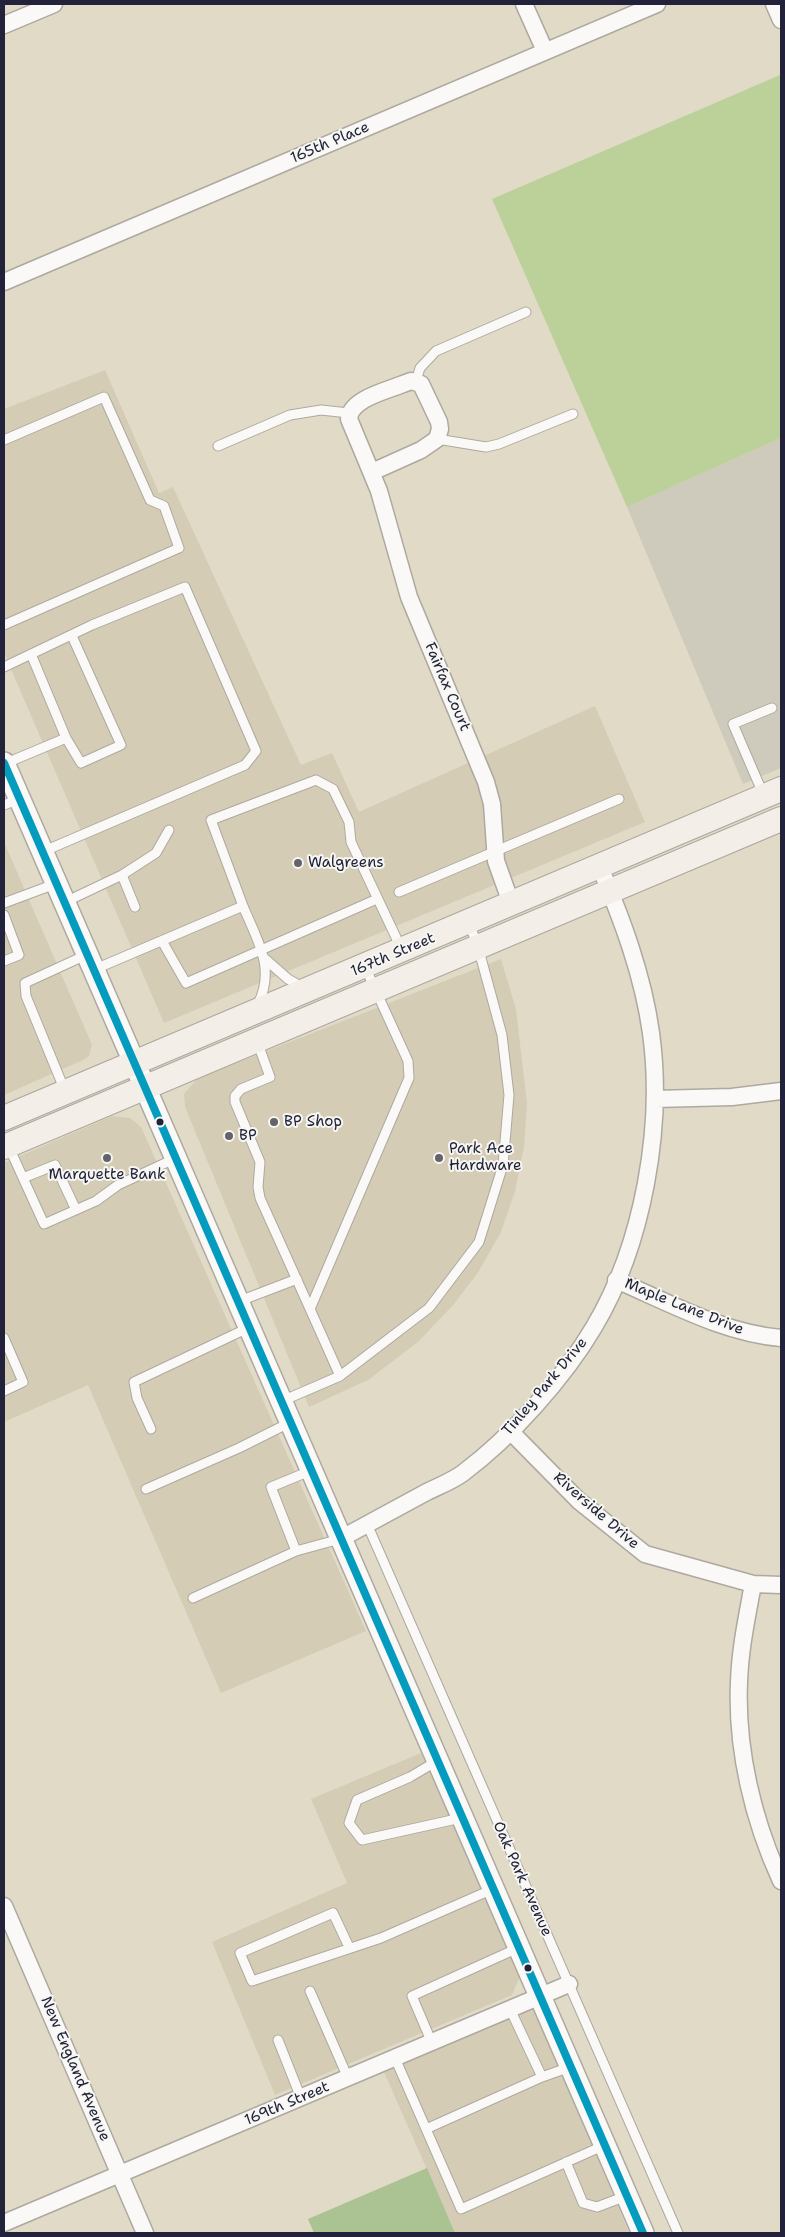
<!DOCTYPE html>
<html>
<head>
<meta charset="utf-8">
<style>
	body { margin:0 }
	#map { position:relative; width:785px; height:2237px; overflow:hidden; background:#e1dac7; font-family:"Shantell Sans",sans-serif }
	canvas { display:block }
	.frame { position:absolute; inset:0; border:5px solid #22223b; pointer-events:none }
</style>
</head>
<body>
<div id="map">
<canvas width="785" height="2237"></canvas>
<div class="frame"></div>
</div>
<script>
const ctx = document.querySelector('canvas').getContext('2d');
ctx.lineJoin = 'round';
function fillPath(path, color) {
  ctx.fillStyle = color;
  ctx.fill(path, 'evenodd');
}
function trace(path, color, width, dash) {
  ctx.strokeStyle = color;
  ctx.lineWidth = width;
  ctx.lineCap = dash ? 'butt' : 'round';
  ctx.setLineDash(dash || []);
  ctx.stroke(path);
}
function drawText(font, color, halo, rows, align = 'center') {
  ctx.font = font + ' "Shantell Sans",sans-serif';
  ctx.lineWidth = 4;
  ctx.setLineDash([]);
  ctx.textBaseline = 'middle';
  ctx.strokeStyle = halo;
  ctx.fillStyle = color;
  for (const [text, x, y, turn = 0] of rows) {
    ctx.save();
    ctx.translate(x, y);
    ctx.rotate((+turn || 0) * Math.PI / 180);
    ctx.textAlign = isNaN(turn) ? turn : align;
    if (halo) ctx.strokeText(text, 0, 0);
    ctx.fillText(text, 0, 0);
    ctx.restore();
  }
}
const built = new Path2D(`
	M 105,370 L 159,493 L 173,487 L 301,765 L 332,753 L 359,812 L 595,706 L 645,822 L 164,1023 L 4,653 L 4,409 Z
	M 4,842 L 92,1045 L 89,1056 L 83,1060 L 4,1095 Z
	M 501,959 L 516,1009 L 527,1104 L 524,1147 L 515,1191 L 501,1232 L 479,1271 L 454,1304 L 418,1342 L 368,1380 L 309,1407 L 185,1107 L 184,1094 L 198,1078 Z
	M 112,1116 L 130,1118 L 141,1127 L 366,1631 L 221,1693 L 88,1385 L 4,1422 L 4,1163 Z
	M 421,1753 L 521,1974 L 512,1995 L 275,2095 L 212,1942 L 347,1883 L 311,1799 Z
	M 534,2008 L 629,2233 L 455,2233 L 384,2072 Z`);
const industrial = new Path2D(`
	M 781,438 L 781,768 L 743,784 L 627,507 Z`);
const green = new Path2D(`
	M 780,75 L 781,438 L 627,507 L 492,199 Z`);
const forest = new Path2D(`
	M 427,2168 L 455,2233 L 314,2233 L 308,2219 Z`);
const service = new Path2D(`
	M 416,381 L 420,368 L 436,351 L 526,312
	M 437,439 L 486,447 L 499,444 L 573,414
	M 4,440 L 104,397 L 150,500 L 164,506 L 179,548 L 4,625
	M 218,446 L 290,415 L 321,410 L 349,413
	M 31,654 L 66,738
	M 4,667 L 92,625 L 185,587 L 256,751 L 245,765 L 42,852
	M 4,764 L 66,738 L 81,763 L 121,745 L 72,636
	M 764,796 L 733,724 L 772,708
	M 4,805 L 19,799
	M 122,875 L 156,853 L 169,830
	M 399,892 L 619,799
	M 65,902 L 122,875 L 135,907
	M 4,903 L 55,884
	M 243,906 L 211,820 L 316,780 L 333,789 L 349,822 L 351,842 L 401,948
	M 4,915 L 19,955 L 4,961
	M 162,941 L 186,983 L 377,899
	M 264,958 L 288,979 L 304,988
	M 93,970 L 243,906 C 257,940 276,968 258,1004
	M 257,1041 L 270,1077 L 241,1089 L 235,1096 L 235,1102 L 260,1162 L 258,1187 L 260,1198 L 310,1309
	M 65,1091 L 26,996 L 25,983 L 86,955
	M 8,1145 L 44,1224 L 96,1201 L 118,1185 L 174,1159
	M 23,1178 L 55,1165 L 76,1210
	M 237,1302 L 297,1279
	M 4,1338 L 23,1382 L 4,1391
	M 340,1376 L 429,1308 L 479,1242 L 503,1165 L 509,1095 L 502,1035 L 478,947 L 469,923
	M 282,1401 L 340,1376 L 310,1309 L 409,1078 L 408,1061 L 365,967
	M 151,1429 L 137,1398 L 134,1382 L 248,1328
	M 146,1489 L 239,1448 L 289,1423
	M 367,1524 L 678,2233
	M 296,1551 L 271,1487 L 310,1471
	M 193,1598 L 296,1551 L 340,1539
	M 437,1761 L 410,1777 L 357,1800 L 349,1823 L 362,1840 L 461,1818
	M 349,1947 L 333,1913 L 240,1953 L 252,1981 L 381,1938 L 493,1889
	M 310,1991 L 348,2078
	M 510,2009 L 542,2077 L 570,2067
	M 278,2040 L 301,2098
	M 432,2043 L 412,1996 L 518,1948
	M 395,2058 L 461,2209 L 605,2145
	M 426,2129 L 542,2077
	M 566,2162 L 583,2203 L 597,2207 L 626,2196`);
const minor = new Path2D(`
	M 524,4 L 545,51
	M 774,4 L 781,20
	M 4,25 L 54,4
	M 4,282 L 657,4
	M 372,472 L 421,450 L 437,439 L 440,429 L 439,422 L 421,384 L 411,381 L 403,384 C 386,391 350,399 349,419 L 379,491 L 409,597 L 486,782 L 492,804 L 496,861 L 511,903
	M 655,1099 L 732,1097 L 781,1091
	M 616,1280 C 670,1303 723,1333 781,1338
	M 511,1432 L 579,1501 L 645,1554 L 753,1584 L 781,1585
	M 340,1539 C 368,1524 395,1509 423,1494 C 436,1487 451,1482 463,1473 C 511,1437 564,1378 594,1327 C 643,1245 664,1127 651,1033 C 643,975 622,919 599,865
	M 753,1584 C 747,1617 740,1649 739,1682 C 736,1749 753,1820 781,1881
	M 4,1906 L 145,2233
	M 4,2223 L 569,1984`);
const tertiary = new Path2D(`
	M 4,763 L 643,2233`);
const secondary = new Path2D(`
	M 4,1118 L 781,789
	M 4,1147 L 781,819`);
const bus1 = new Path2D(`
	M 4,763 L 643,2233`);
const markers = [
	[298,863,5,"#65626c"],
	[160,1122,4.5,"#22223b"],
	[274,1122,5,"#65626c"],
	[229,1136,5,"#65626c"],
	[107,1158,5,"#65626c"],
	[439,1158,5,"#65626c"],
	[528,1968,4.5,"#22223b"]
];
const streetNames = [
	["165th Place",330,143,-23],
	["Fairfax Court",447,687,67],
	["167th Street",393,955,-23],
	["Maple Lane Drive",684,1307,22],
	["Tinley Park Drive",545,1387,-50],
	["Riverside Drive",596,1511,41],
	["Oak Park Avenue",522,1879,66],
	["New England Avenue",75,2069,67],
	["169th Street",287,2104,-23]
];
const poiNames = [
	["Walgreens",308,863],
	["BP Shop",284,1122],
	["BP",239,1136],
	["Park Ace",449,1149],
	["Hardware",449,1166],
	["Marquette Bank",107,1175,"center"]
];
fillPath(built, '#d4ccb5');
fillPath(industrial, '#cfcbbc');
fillPath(green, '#bcd19a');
fillPath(forest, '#abc292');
trace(service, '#ada9a0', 11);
trace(minor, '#ada9a0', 19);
trace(tertiary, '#ada9a0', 24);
trace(secondary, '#ada9a0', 26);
trace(service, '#faf9f7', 9);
trace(minor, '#faf9f7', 16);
trace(tertiary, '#faf9f7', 21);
trace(secondary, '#f3efe8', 24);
trace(bus1, '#039cbf', 8);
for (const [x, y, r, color] of markers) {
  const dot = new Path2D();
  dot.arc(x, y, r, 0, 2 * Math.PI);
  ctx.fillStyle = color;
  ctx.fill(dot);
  trace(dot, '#f6f6f2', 2);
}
drawText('15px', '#22223b', '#f6f6f2', streetNames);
drawText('15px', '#22223b', '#f6f6f2', poiNames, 'left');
</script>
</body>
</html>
